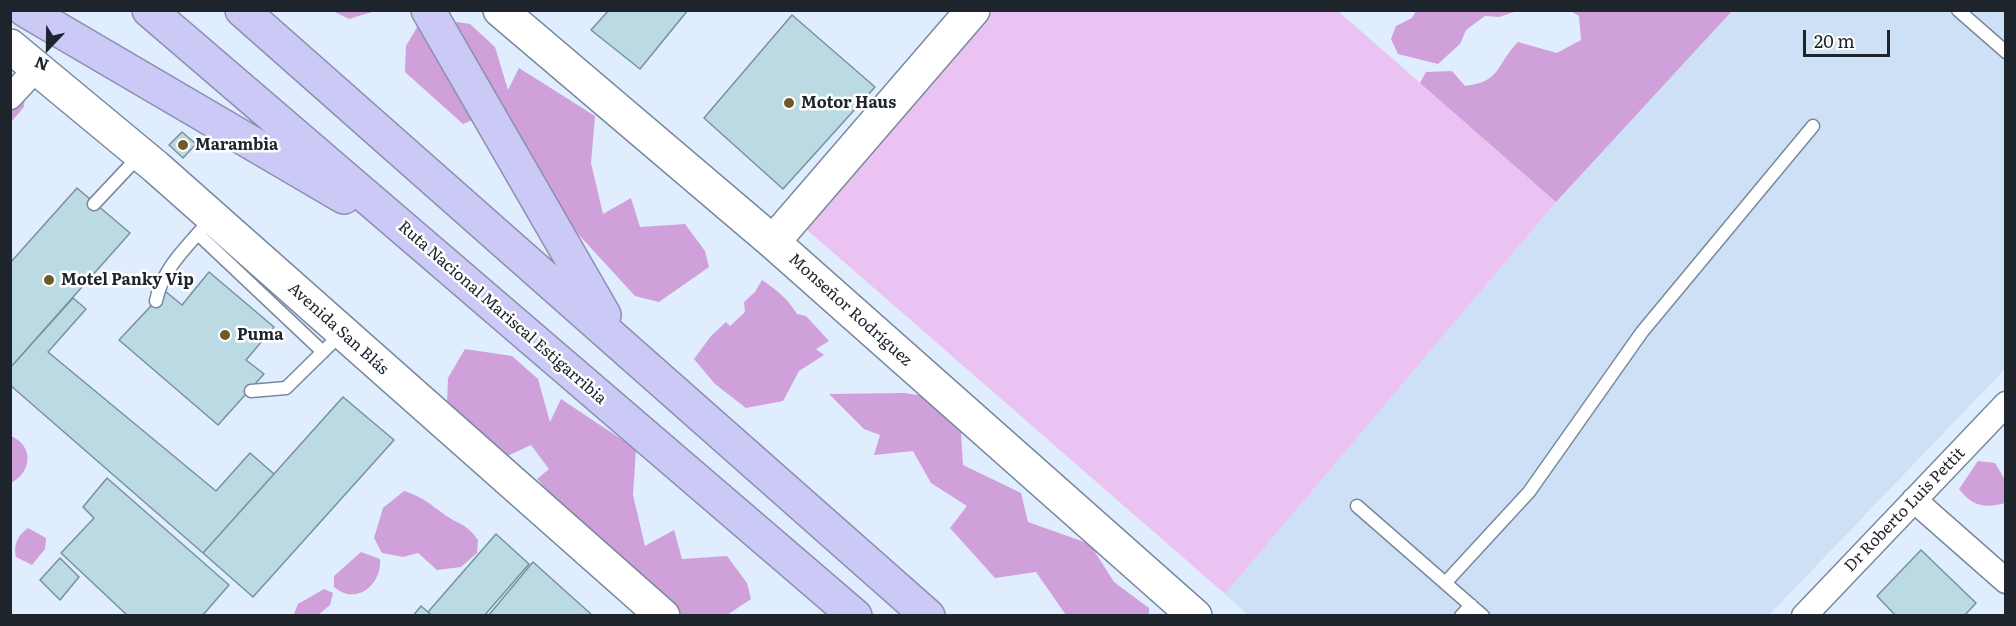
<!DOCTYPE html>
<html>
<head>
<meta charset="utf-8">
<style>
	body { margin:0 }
	#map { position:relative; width:2016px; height:626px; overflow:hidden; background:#dfedff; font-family:Literata,serif }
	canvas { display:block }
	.frame { position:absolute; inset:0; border:12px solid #1e242c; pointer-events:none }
	.north { position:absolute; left:18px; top:18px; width:60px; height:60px; -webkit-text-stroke:4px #fff; paint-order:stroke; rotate:202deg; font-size:16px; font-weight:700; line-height:24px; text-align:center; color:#1e242c }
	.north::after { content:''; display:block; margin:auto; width:21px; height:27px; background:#1e242c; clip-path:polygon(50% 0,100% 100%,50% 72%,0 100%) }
	.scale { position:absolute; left:1803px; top:30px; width:87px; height:27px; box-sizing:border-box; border:3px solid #1e242c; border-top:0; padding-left:8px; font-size:18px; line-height:21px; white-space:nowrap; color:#1e242c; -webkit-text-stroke:4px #fff; paint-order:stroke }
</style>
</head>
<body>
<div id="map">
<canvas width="2016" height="626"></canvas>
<div class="frame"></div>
<div class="north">N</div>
<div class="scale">20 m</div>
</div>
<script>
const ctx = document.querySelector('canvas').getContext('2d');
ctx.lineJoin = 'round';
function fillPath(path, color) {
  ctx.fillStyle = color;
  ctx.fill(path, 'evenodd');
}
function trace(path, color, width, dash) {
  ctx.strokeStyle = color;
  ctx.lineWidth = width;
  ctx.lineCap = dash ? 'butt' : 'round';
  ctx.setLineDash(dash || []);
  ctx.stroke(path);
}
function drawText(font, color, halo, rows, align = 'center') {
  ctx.font = font + ' Literata,serif';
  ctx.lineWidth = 5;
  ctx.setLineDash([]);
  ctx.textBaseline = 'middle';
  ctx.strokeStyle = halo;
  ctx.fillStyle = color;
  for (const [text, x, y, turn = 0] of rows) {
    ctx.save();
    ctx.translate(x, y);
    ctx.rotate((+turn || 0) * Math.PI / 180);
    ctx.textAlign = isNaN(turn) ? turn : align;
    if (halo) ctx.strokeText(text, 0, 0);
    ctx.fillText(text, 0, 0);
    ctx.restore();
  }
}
const built = new Path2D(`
	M 1732,11 L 2005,11 L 2005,369 L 1769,615 L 1249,616 L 1225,594 L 1556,202 Z`);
const green = new Path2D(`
	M 994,10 L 1338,11 L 1556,202 L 1225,594 L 805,228 Z`);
const forest = new Path2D(`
	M 333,11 L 375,11 L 349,19 Z
	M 1416,11 L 1416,10 L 1517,11 L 1499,17 L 1485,16 L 1466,30 L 1460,44 L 1438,64 L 1398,54 L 1391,39 L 1396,26 L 1412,18 Z
	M 1571,11 L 1732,11 L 1556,202 L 1420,83 L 1426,72 L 1452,71 L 1465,86 C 1502,81 1495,66 1518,42 L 1557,53 L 1581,40 L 1579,16 Z
	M 423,17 L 470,24 L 495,47 L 508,90 L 519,68 L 595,116 L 591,163 L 603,214 L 631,198 L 640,227 L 685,224 L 705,251 L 709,267 L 659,302 L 635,296 L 568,223 L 489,113 L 463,124 L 405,72 L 406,46 Z
	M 11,82 L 25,95 L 24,107 L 11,122 Z
	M 762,280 C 777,290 788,299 797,314 L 806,316 L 829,341 L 816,349 L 824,355 L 799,371 L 783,401 L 746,408 L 715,384 L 694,359 L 711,336 L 726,322 L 730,326 L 745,312 L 744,302 L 755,292 Z
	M 465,349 L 512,356 L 538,379 L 550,422 L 561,399 L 636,449 L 633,495 L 645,546 L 674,530 L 682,559 L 727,556 L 747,583 L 751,599 L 727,615 L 665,615 L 537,479 L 549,469 L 531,445 L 505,457 L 447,404 L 448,378 Z
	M 904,393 L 925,396 L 961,432 L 963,465 L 1021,493 L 1028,522 L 1090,544 L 1114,582 L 1149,608 L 1149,615 L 1066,615 L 1036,572 L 995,578 L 950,528 L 967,506 L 931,483 L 913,451 L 874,455 L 880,435 L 864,429 L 829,394 Z
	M 11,436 C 34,446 32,472 11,483 Z
	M 1978,461 L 1995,463 L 2005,480 L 2005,503 C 1984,509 1972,506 1959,489 Z
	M 404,491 C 424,498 429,503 445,515 C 460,525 467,524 478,540 L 477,553 L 461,567 L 437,570 L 418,553 L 403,557 L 382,553 L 374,538 L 383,508 Z
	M 28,528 L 46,538 L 45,549 L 32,565 L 16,557 C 13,545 18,535 28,528 Z
	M 361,552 L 380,559 C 382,585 356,606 334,587 L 334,576 Z
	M 324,589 L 333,593 L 330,605 L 318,615 L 283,615 L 294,614 L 298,604 Z`);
const building = new Path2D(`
	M 609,10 L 688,10 L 640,69 L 591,30 Z
	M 792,15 L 875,87 L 783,189 L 704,118 Z
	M 182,132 L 196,144 L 183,158 L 169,145 Z
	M 77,188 L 130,233 L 10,368 L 10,263 Z
	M 209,272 L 274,327 L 246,360 L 264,374 L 218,425 L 119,340 L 165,291 L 182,305 Z
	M 73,298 L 86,309 L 48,352 L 216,491 L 250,453 L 274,474 L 203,553 L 10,385 L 10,368 Z
	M 343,397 L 394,440 L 253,597 L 203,553 Z
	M 107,478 L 229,585 L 202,616 L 128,616 L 61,553 L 94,518 L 83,507 Z
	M 496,534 L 529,564 L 484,616 L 432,616 L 428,612 Z
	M 1921,550 L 1976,603 L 1964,616 L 1896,616 L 1877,596 Z
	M 60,558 L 79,577 L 60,600 L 40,580 Z
	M 533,562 L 592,615 L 592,616 L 488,616 Z
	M 421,606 L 428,612 L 432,616 L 413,616 Z`);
const lane = new Path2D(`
	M 1958,10 L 2006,52
	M 94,204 L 140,155
	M 198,234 L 323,352
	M 156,301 C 162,271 182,252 202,229
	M 251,391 L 286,388 L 341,334
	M 1357,506 L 1483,616
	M 1447,581 L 1529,492 L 1642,332 L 1813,126
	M 1461,616 L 1471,605`);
const street = new Path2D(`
	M 10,97 L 36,69
	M 1914,500 L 2006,581
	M 1804,616 L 2006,404`);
const secondary = new Path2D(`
	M 500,10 L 773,242 L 1195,616
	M 10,46 L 156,167 L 663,616
	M 773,242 L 973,10`);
const highway = new Path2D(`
	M 25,10 L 344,197
	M 149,10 L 855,616
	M 242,10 L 928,616
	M 428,10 L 604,315`);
const markers = [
	[789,103,6,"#705a2a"],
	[183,145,6,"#705a2a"],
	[49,280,6,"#705a2a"],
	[225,335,6,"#705a2a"]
];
const poiNames = [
	["Motor Haus",801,103],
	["Marambia",195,145],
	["Motel Panky Vip",61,280],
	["Puma",237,335]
];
const streetNames = [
	["Monseñor Rodríguez",850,310,42],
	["Ruta Nacional Mariscal Estigarribia",502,313,41],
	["Avenida San Blás",338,329,42],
	["Dr Roberto Luis Pettit",1905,510,-46]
];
fillPath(built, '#cde0f5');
fillPath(green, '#eac3f2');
fillPath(forest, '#cfa0d9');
fillPath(building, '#bcdae4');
trace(building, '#76929c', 1.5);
trace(lane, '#79899d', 15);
trace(street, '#79899d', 27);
trace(secondary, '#79899d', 36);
trace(highway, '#8e8faf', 36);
trace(lane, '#fff', 12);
trace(street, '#fff', 24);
trace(secondary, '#fff', 33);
trace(highway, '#cbc9f6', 33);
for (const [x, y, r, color] of markers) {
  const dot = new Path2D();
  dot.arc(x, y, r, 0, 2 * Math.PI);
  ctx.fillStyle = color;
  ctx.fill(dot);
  trace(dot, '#fff', 2);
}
drawText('bold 16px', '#1e242c', '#fff', poiNames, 'left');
drawText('16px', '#1e242c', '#fff', streetNames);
</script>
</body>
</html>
